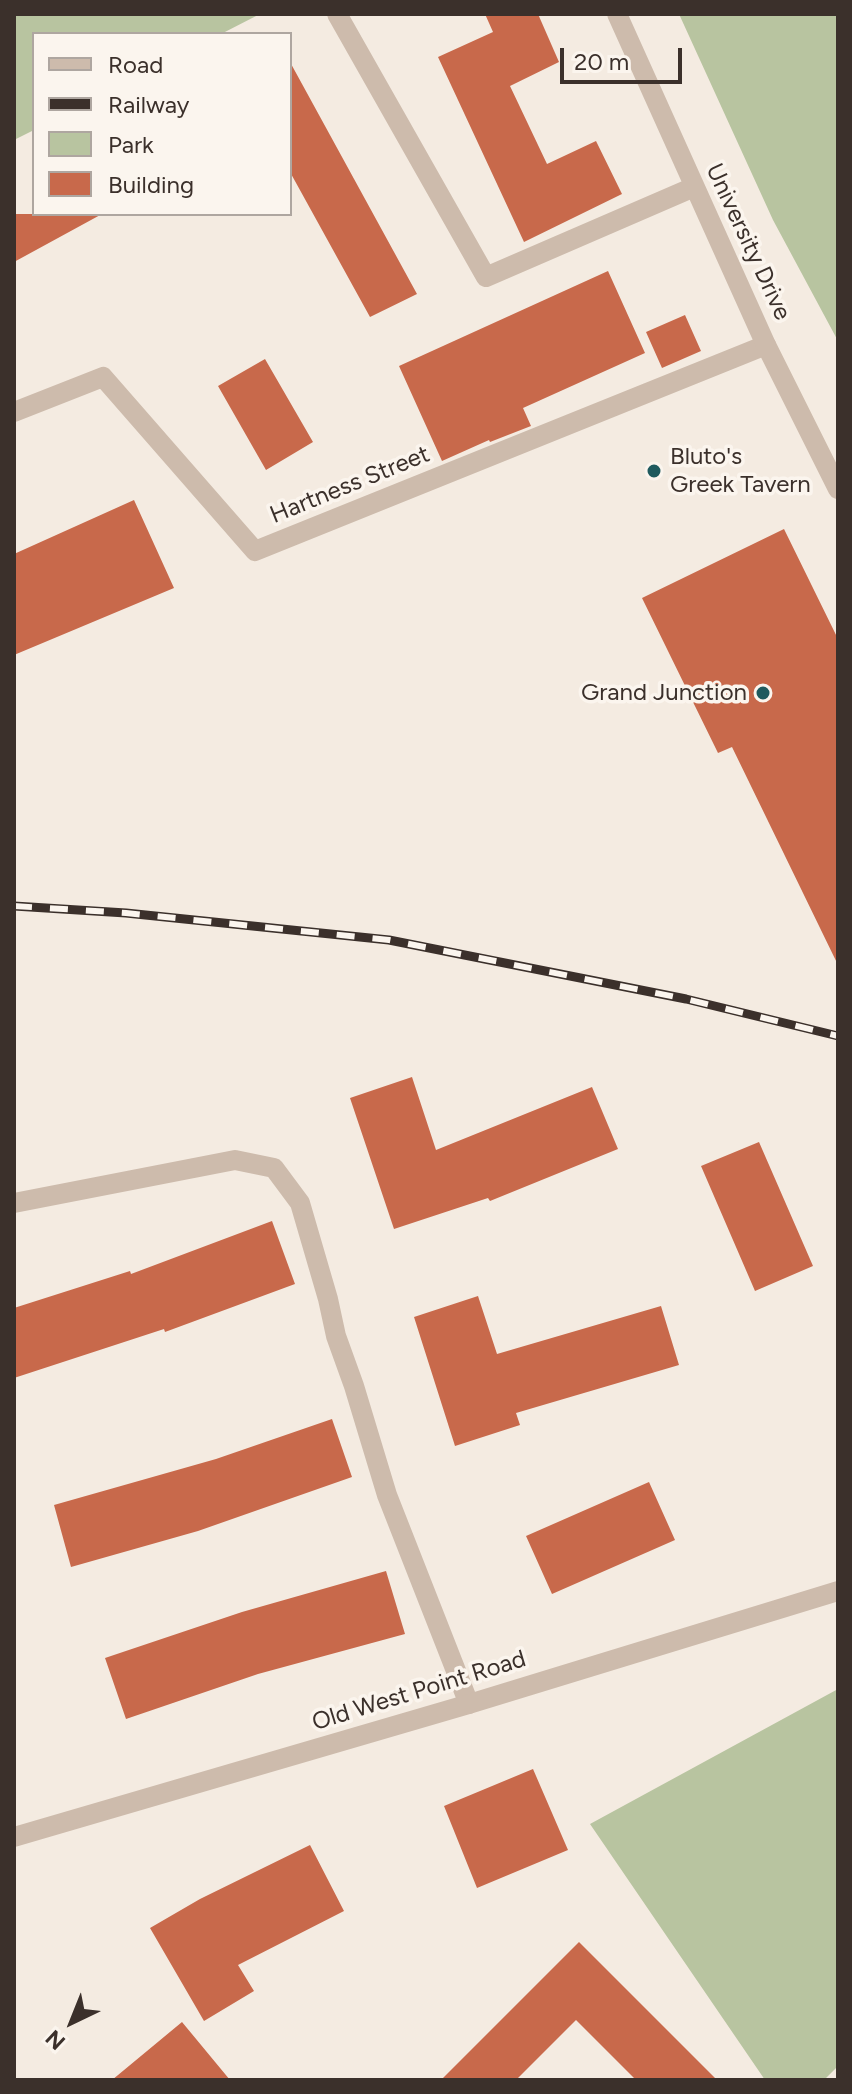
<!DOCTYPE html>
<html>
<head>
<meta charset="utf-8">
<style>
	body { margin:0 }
	#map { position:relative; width:852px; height:2094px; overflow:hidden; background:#f4ebe1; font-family:Figtree,sans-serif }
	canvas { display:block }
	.frame { position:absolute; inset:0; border:16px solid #3b302b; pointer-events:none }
	.legend { position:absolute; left:32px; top:32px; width:260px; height:184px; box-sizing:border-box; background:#fbf5ee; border:2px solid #aea6a0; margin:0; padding:10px 14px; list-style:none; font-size:24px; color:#3b302b }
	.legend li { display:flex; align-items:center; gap:16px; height:40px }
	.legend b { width:40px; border:2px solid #aea6a0 }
	.north { position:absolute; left:32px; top:1982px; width:80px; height:80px; -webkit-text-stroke:6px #fbf5ee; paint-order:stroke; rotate:223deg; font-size:22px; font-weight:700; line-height:32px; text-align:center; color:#3b302b }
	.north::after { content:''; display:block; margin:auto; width:28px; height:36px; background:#3b302b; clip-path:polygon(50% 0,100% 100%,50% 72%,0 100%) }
	.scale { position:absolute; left:560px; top:48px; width:122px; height:36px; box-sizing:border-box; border:4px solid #3b302b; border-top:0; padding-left:10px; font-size:24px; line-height:28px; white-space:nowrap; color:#3b302b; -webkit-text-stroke:6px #fbf5ee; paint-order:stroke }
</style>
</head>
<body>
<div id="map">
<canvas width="852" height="2094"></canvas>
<div class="frame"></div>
<ul class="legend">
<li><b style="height:10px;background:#cdbbac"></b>Road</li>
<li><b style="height:10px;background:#3b302b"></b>Railway</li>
<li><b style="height:22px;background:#b8c4a0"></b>Park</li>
<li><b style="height:22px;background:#c8694b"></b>Building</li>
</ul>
<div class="north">N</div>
<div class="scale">20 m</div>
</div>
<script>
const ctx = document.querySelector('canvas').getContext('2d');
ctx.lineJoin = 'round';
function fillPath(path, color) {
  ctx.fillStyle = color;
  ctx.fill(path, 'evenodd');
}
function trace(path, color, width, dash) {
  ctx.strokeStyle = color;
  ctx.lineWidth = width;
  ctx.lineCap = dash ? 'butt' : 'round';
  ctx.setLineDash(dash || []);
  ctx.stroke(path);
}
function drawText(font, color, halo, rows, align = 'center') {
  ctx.font = font + ' Figtree,sans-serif';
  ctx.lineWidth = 7;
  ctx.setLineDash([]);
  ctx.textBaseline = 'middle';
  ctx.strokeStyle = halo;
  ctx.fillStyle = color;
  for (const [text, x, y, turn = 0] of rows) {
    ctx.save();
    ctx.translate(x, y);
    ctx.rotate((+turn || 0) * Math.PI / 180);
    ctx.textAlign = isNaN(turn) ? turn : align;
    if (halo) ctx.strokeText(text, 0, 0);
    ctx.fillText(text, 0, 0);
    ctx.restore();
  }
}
const green = new Path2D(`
	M 14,14 L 260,14 L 221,34 L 34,34 L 34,130 L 14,140 Z
	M 679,14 L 838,14 L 838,341 L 773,220 Z
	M 838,1689 L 838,2066 L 824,2080 L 765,2080 L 590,1824 Z`);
const building = new Path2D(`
	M 485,14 L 538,14 L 559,62 L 510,86 L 547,164 L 596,141 L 622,194 L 524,242 L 438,57 L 493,32 Z
	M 290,62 L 417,294 L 370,317 L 290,172 Z
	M 14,214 L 102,214 L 14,262 Z
	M 608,271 L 645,353 L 523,408 L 531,426 L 490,442 L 489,440 L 442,461 L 399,366 Z
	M 685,315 L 701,351 L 662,368 L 646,332 Z
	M 265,359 L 313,442 L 266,470 L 218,386 Z
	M 134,500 L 174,588 L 14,655 L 14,554 Z
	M 784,529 L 838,639 L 838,965 L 732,747 L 718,753 L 642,598 Z
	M 412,1077 L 436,1150 L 592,1087 L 618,1149 L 490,1201 L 488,1198 L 394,1229 L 350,1098 Z
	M 759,1142 L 813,1266 L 755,1291 L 701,1166 Z
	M 272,1221 L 295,1284 L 165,1332 L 164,1329 L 14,1378 L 14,1308 L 130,1271 L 131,1274 Z
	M 478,1296 L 497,1354 L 661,1306 L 679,1365 L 516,1413 L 520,1425 L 455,1446 L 414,1317 Z
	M 332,1419 L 352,1477 L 198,1531 L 71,1567 L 54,1505 L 216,1459 Z
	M 649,1482 L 675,1540 L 552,1594 L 526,1536 Z
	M 386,1571 L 405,1634 L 258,1674 L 126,1719 L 105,1658 L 242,1612 Z
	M 533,1769 L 568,1850 L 477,1888 L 444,1806 Z
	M 310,1845 L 344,1911 L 238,1965 L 254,1991 L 204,2021 L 150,1928 L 200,1899 Z
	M 579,1942 L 717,2080 L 636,2080 L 576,2020 L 516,2080 L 441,2080 Z
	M 182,2022 L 230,2080 L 112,2080 Z`);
const service = new Path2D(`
	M 337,14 L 486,277 L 694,187
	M 14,1203 L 235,1160 L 274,1168 L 300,1203 L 328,1299 L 336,1336 L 354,1386 L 387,1495 L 469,1704`);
const minor = new Path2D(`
	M 14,412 L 103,377 L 255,551 L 766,345`);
const tertiary = new Path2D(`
	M 617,14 L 766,345 L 838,489
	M 14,1837 L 469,1704 L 838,1591`);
const rail = new Path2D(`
	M 14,906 L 126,913 L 389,940 L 686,999 L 838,1036`);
const markers = [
	[654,471,8,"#1f5a5e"],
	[763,693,8,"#1f5a5e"]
];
const streetNames = [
	["University Drive",748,242,65],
	["Hartness Street",350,485,-22],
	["Old West Point Road",419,1691,-17]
];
const poiNames = [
	["Bluto's",670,457],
	["Greek Tavern",670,485],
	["Grand Junction",747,693,"right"]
];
fillPath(green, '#b8c4a0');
fillPath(building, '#c8694b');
trace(service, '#cdbbac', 20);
trace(minor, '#cdbbac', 20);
trace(tertiary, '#cdbbac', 20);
trace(rail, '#3b302b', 9);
trace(rail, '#fbf5ee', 6, [18]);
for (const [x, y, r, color] of markers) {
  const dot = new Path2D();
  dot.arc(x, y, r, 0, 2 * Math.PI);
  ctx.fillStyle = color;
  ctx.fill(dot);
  trace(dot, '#fbf5ee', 3);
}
drawText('24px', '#3b302b', '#fbf5ee', streetNames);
drawText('24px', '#3b302b', '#fbf5ee', poiNames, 'left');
</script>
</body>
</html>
